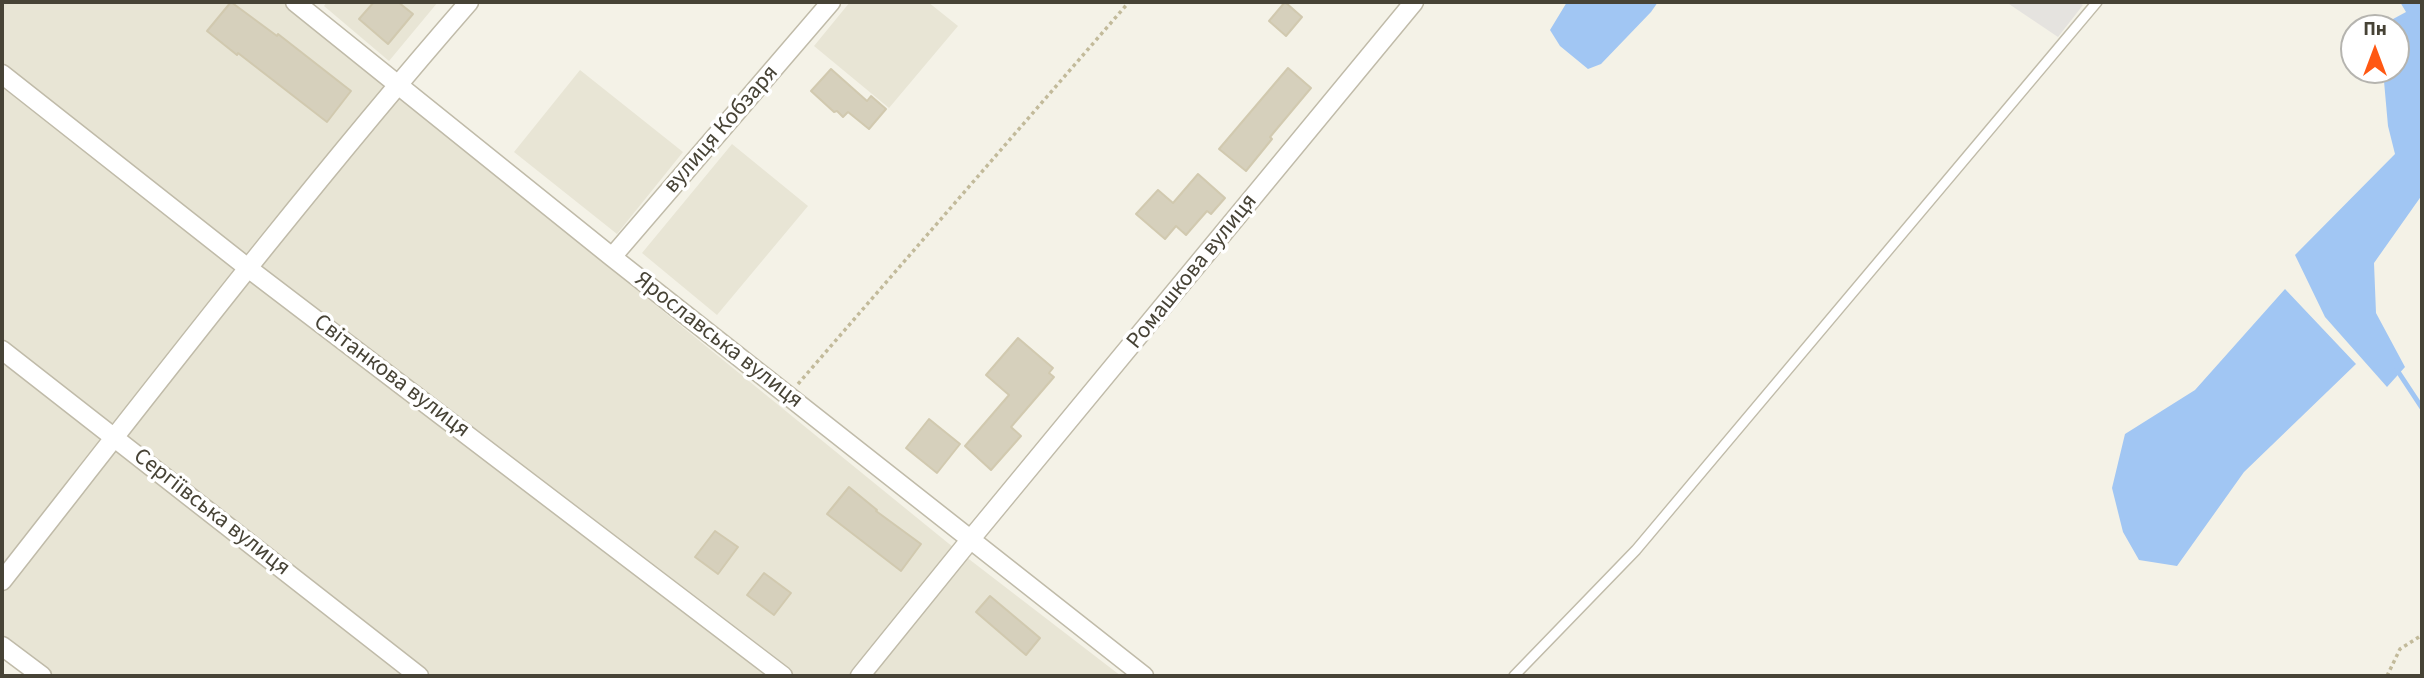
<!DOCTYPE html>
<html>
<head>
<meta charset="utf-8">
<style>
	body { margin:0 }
	#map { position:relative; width:2424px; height:678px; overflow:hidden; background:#f4f2e7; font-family:"Source Sans 3",sans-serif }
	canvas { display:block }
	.frame { position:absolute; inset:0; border:4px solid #474336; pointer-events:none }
	.north { position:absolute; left:2340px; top:14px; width:70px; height:70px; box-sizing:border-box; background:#fff; border:2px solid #b5b4af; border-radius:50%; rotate:0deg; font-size:19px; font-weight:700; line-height:28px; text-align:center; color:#474336 }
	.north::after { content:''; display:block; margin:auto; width:24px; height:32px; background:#ff5813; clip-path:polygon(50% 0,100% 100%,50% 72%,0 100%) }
</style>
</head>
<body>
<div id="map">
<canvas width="2424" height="678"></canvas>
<div class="frame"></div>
<div class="north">Пн</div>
</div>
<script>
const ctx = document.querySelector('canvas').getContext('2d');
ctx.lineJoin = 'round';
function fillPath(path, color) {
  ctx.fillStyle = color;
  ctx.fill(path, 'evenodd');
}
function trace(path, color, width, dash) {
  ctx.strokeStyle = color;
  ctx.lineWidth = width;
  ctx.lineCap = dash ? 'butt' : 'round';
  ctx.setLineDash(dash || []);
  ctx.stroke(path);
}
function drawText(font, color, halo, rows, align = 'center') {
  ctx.font = font + ' "Source Sans 3",sans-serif';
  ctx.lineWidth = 7;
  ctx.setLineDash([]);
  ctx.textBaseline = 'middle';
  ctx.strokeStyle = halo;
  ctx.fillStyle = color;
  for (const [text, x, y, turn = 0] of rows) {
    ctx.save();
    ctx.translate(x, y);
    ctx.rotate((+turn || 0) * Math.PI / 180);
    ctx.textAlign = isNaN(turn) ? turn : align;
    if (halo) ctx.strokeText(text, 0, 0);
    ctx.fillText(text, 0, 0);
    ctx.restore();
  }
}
const residential = new Path2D(`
	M 2,2 L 283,2 L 948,543 L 1121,676 L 54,676 L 2,637 Z
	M 327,2 L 438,2 L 389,61 L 324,6 Z
	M 850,2 L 928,2 L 958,26 L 889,108 L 814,46 Z
	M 580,70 L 683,152 L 617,234 L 514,152 Z
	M 732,144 L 808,206 L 717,315 L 642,253 Z`);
const parking = new Path2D(`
	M 2006,2 L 2078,2 L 2083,5 L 2058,37 Z`);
const water = new Path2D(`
	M 1567,2 L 1658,2 L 1651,12 L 1601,64 L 1588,69 L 1560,46 L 1550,30 Z
	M 2400,2 L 2422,2 L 2422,195 L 2374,263 L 2376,313 L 2405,367 L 2387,387 L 2325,317 L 2295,255 L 2395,154 L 2388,126 L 2383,70 L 2396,70 L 2396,28 L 2382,28 L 2382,25 L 2406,12 Z
	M 2285,289 L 2356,364 L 2244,472 L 2177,566 L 2139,560 L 2123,532 L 2112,488 L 2125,434 L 2195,390 Z`);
const stream = new Path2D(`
	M 2397,370 L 2422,408`);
const building = new Path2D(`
	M 231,2 L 277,36 L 278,34 L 351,91 L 327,122 L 238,53 L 237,55 L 207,31 Z
	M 374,2 L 398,2 L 413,14 L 388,44 L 359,19 Z
	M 1285,2 L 1302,17 L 1286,36 L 1269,21 Z
	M 1288,68 L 1311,88 L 1270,137 L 1272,139 L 1246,171 L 1219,149 Z
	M 831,69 L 867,101 L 871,96 L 886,109 L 869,129 L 848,112 L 843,117 L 837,111 L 834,112 L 811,91 Z
	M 1198,174 L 1225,198 L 1211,214 L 1207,211 L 1186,235 L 1176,226 L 1165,239 L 1136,214 L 1158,190 L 1173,203 Z
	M 1018,338 L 1053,368 L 1049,373 L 1054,377 L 1011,427 L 1021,436 L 991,470 L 965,446 L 1009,395 L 986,375 Z
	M 929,419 L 960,444 L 937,473 L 906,448 Z
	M 849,487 L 877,510 L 876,511 L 921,544 L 901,571 L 827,514 Z
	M 715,531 L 738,547 L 718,574 L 695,557 Z
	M 764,573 L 791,593 L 774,615 L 747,595 Z
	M 990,596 L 1040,638 L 1026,655 L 976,612 Z`);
const path = new Path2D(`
	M 798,384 L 1129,2
	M 2387,676 L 2400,649 L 2422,635`);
const service = new Path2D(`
	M 1514,676 L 1636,550 L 2097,2`);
const minor = new Path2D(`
	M 295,2 L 612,257 L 1144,676
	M 2,74 L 248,268 L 783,676
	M 612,257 L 831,2
	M 2,350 L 419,676
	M 2,581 C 155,386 306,189 469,2
	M 2,646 L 42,676
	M 860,676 L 970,540 L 1414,2`);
const streetNames = [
	["вулиця Кобзаря",722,130,-49],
	["Ромашкова вулиця",1193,272,-51],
	["Ярославська вулиця",718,341,38],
	["Світанкова вулиця",391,377,37],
	["Сергіївська вулиця",211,513,38]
];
fillPath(residential, '#e8e5d5');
fillPath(parking, '#e5e3df');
fillPath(water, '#a1c6f3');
trace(stream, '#a1c6f3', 5);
fillPath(building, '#d6d0bc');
trace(building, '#d1c9af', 2);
trace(service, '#c0bba9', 12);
trace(minor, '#c0bba9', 21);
trace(path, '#c2ba9a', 3.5, [3.5, 3.5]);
trace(service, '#fff', 9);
trace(minor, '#fff', 18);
drawText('23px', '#474336', '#fff', streetNames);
</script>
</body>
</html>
